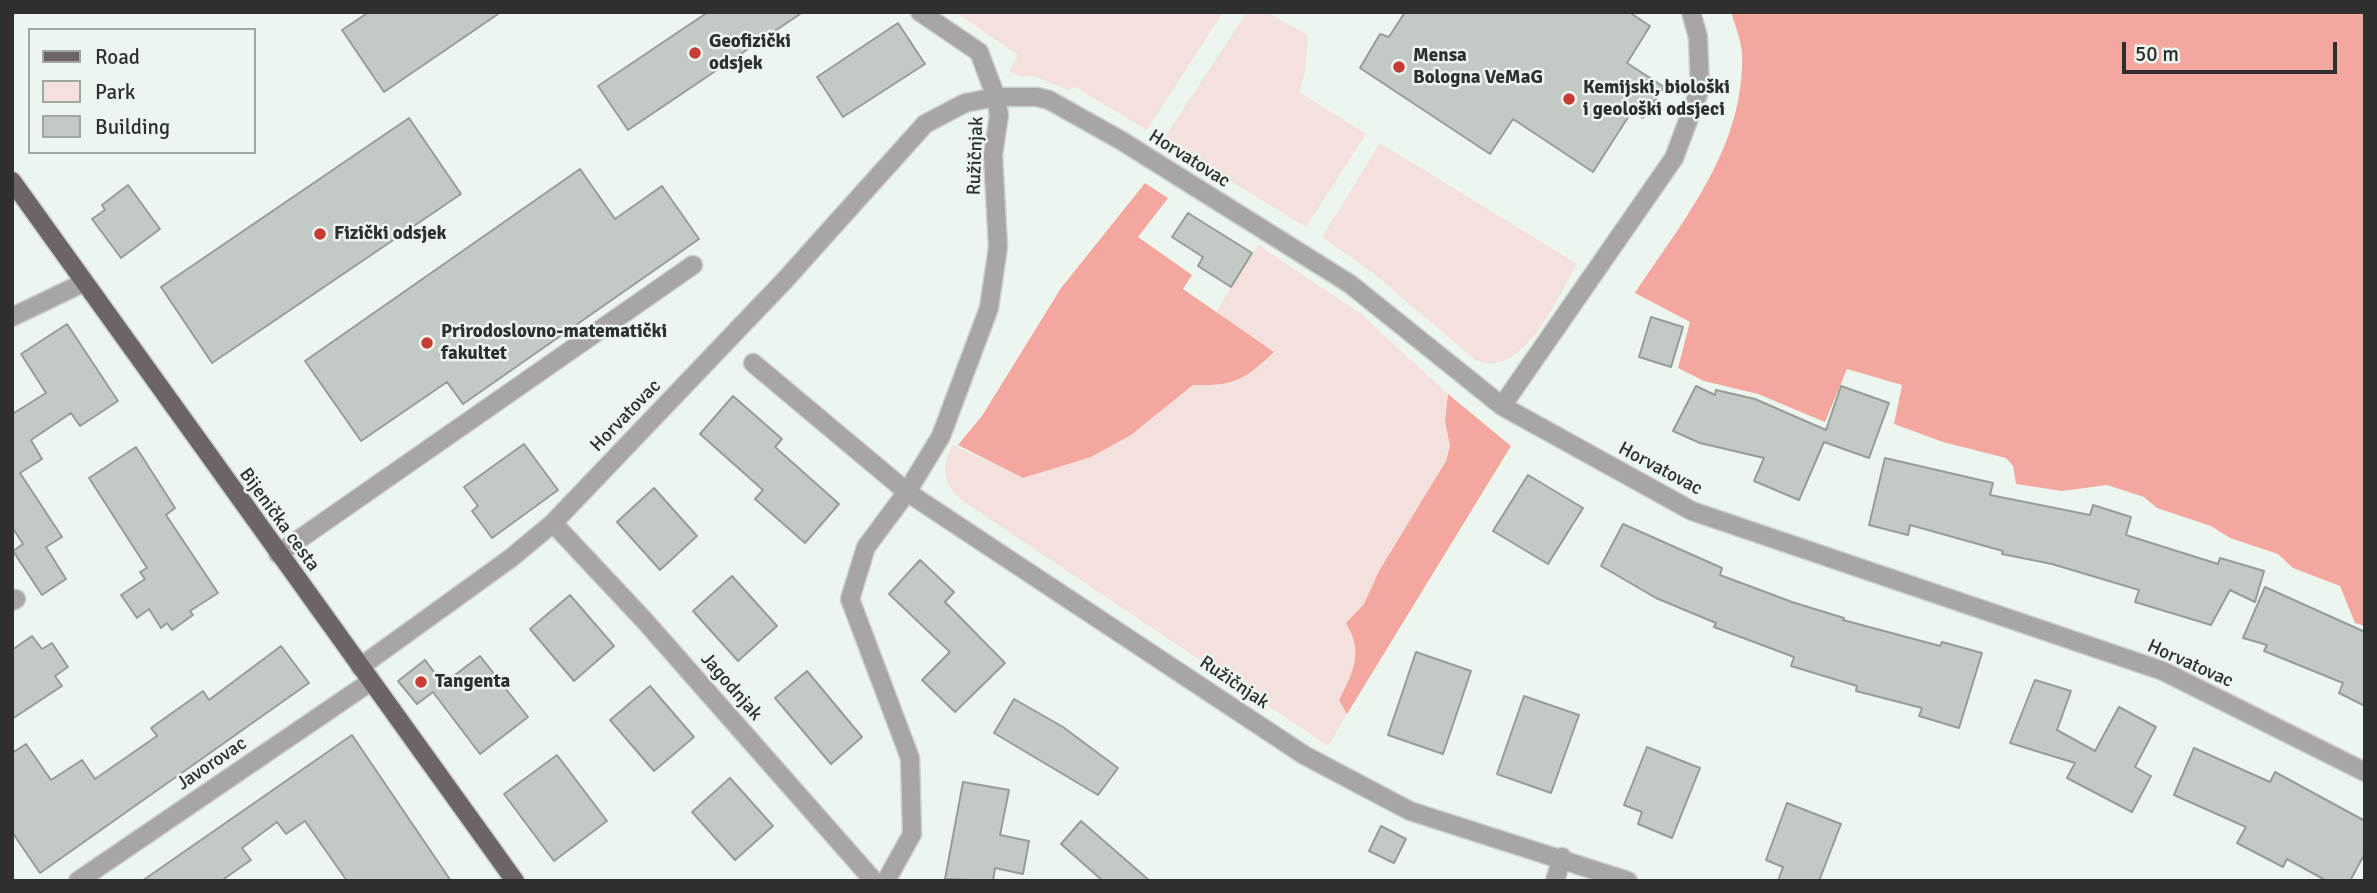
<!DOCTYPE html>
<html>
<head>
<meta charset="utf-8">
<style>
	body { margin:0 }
	#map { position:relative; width:2377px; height:893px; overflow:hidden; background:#edf5ef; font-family:Signika,sans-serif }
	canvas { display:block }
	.frame { position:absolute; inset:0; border:14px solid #2d302d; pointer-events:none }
	.legend { position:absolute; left:28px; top:28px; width:228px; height:126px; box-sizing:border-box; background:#edf5ef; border:2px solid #a0a6a1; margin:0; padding:9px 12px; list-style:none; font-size:21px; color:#2d302d }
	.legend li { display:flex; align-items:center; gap:14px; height:35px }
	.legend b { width:35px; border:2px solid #a0a6a1 }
	.scale { position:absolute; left:2122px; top:42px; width:215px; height:32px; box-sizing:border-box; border:4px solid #2d302d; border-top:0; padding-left:9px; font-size:21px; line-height:24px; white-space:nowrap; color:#2d302d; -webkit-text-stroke:5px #edf5ef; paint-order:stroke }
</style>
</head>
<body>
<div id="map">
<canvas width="2377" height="893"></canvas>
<div class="frame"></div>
<ul class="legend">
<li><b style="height:9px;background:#6d6563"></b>Road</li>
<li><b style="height:19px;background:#f4e0dd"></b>Park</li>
<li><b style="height:19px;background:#c3cac4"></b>Building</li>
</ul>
<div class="scale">50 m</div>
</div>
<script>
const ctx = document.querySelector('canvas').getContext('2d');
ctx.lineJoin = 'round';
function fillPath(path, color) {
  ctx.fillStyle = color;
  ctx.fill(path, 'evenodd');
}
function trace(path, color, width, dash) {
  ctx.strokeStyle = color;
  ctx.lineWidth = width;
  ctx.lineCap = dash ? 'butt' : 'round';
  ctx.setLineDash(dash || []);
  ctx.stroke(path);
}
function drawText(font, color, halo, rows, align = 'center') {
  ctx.font = font + ' Signika,sans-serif';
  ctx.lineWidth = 5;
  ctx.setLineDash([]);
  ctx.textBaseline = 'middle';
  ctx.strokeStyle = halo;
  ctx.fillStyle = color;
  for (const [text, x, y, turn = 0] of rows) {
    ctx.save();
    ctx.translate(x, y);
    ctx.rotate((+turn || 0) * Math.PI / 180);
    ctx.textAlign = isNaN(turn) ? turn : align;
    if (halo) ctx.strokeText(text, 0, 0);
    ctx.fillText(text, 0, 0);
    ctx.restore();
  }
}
const green = new Path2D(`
	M 955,12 L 1223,12 L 1147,130 L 1075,87 L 1068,90 L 1034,76 L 1019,76 L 1009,71 L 1018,55 Z
	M 1247,12 L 1266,12 L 1308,35 L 1305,73 L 1299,92 L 1366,134 L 1306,227 L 1163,140 Z
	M 1380,143 L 1577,264 C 1558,296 1521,384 1474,359 L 1373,273 L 1322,237 Z
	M 1258,245 L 1360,313 L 1448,394 L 1445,421 L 1450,446 L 1446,461 L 1379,571 L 1364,604 L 1347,623 C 1363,653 1353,672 1339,699 L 1347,714 L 1328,746 L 960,499 C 944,484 940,464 953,445 L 1023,478 L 1091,457 L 1131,435 L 1193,385 C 1231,386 1247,381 1273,352 L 1216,312 Z`);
const forest = new Path2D(`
	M 1731,12 L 2365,12 L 2365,626 L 2355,623 L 2340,586 L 2293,568 L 2278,554 L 2230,538 L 2211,526 L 2157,508 L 2144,497 L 2107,485 L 2062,491 L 2016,484 L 2013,466 L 2006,458 L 1943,442 L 1894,424 L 1902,385 L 1847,369 L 1825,422 L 1758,394 L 1704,381 L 1678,368 L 1690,322 L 1635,293 C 1684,219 1745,147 1742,53 C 1741,40 1735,25 1731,12 Z
	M 1145,183 L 1168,198 L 1138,237 L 1192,275 L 1183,289 L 1274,352 C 1244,381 1233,386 1193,385 L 1131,435 L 1091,457 L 1023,478 L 958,445 L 982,416 L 1061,288 Z
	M 1448,394 L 1511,446 L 1347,714 L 1339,700 C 1353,672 1364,653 1346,623 L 1364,604 L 1379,571 L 1446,461 L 1450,446 L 1445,421 Z`);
const building = new Path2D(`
	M 369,12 L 501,12 L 384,92 L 342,30 Z
	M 708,12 L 803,12 L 628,130 L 598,86 Z
	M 1405,12 L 1629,12 L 1650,26 L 1627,63 L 1664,87 L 1643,118 L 1632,111 L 1593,172 L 1513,119 L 1490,154 L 1360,68 L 1380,34 L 1389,37 Z
	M 898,23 L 925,64 L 843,117 L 817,77 Z
	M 409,118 L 461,194 L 212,363 L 161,287 Z
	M 580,169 L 615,219 L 662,186 L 699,239 L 463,404 L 447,382 L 361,441 L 305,361 Z
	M 128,185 L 160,229 L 121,258 L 92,219 L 105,210 L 102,205 Z
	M 1188,213 L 1252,253 L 1231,287 L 1198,266 L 1203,257 L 1172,237 Z
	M 1651,317 L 1683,327 L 1671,367 L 1639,357 Z
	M 67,324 L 118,401 L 80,426 L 71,413 L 31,440 L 42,459 L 20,473 L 62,537 L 46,547 L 66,579 L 42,595 L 13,551 L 23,544 L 12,527 L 12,411 L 14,413 L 46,393 L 21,354 Z
	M 1696,386 L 1715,395 L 1716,390 L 1755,399 L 1826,430 L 1841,386 L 1889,403 L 1869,458 L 1824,442 L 1799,500 L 1754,481 L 1764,458 L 1700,443 L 1673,431 Z
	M 733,396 L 782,439 L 775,447 L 839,504 L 805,543 L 755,499 L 763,490 L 700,434 Z
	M 524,444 L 558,490 L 492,538 L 472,511 L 478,506 L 464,487 Z
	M 136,447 L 175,508 L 166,515 L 218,593 L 190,611 L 193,615 L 172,630 L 167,623 L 161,628 L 149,609 L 137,618 L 121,595 L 145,579 L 140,572 L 147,568 L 89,478 Z
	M 1885,458 L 1993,483 L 1990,495 L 2090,515 L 2093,505 L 2131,517 L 2126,535 L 2218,564 L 2220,558 L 2264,571 L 2255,602 L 2230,590 L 2211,625 L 2135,602 L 2139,590 L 2052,564 L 2002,554 L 2003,551 L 1910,525 L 1908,535 L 1869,525 Z
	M 1528,475 L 1583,508 L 1548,564 L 1493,531 Z
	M 654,488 L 697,536 L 660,570 L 617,522 Z
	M 1623,524 L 1722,568 L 1720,575 L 1792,602 L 1844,618 L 1843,620 L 1940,646 L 1942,642 L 1982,653 L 1959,728 L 1919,716 L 1922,708 L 1856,691 L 1857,686 L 1791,666 L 1794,657 L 1714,627 L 1716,623 L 1656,598 L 1601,566 Z
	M 920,560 L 954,592 L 945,602 L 1005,663 L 955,712 L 922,680 L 950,652 L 889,594 Z
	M 732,576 L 777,626 L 738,661 L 693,611 Z
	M 2265,587 L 2365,632 L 2365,706 L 2339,693 L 2343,683 L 2264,651 L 2267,645 L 2243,638 Z
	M 570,595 L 614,646 L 574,681 L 530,629 Z
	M 32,636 L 42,649 L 52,643 L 68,667 L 55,676 L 62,686 L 12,719 L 12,650 Z
	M 281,646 L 309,683 L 40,873 L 12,832 L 12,753 L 26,744 L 51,780 L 82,760 L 95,779 L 157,736 L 151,728 L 203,691 L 209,700 Z
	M 1416,652 L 1471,671 L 1443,754 L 1388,735 Z
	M 480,656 L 528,717 L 480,754 L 433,692 L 417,704 L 398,681 L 425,660 L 443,684 Z
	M 807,671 L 862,737 L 831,764 L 775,698 Z
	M 2035,680 L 2071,691 L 2057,730 L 2095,751 L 2119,707 L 2156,727 L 2135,767 L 2151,776 L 2132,812 L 2067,778 L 2075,763 L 2010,743 Z
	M 650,686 L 694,737 L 654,771 L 610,720 Z
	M 1524,696 L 1579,715 L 1551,793 L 1497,774 Z
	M 1014,699 L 1063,727 L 1118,768 L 1098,795 L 994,733 Z
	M 352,735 L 451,881 L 347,881 L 305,821 L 286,834 L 277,822 L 242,848 L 251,860 L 221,881 L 142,881 Z
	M 1647,747 L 1700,768 L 1672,838 L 1638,824 L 1642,812 L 1624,805 Z
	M 2194,748 L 2270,782 L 2275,772 L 2365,821 L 2365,853 L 2350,881 L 2327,881 L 2287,859 L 2283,867 L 2237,843 L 2246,827 L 2174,795 Z
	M 557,755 L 607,821 L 554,861 L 504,794 Z
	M 730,778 L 773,826 L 735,860 L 692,812 Z
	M 963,782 L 1009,790 L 1000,835 L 1029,841 L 1023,874 L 995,868 L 993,881 L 945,879 Z
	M 1787,803 L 1841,824 L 1819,881 L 1778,881 L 1783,867 L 1766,860 Z
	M 1081,821 L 1150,881 L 1103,881 L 1061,844 Z
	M 1381,826 L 1406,839 L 1394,863 L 1369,851 Z`);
const minor = new Path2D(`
	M 12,317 L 83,283
	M 753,363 L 907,492 L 1304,755 L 1410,811 L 1628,881
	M 1502,406 L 1674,158 L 1700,89 L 1698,37 L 1691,12
	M 553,523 L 644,620 L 874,881
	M 278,554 L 693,265
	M 12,601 L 16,599
	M 360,667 L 511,558 L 553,523 L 785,280 L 925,124 L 965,103 L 996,97 L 1037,97 L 1049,100 L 1122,141 L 1350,284 L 1502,406 L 1692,511 L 2163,671 L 2365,772
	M 78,881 L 370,682
	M 886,881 L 912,834 L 910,758 L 850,599 L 866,547 L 907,492 L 941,436 L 989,308 L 998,247 L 993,155 L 999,115 L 996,97 L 979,52 L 920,12
	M 1555,881 L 1562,857`);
const major = new Path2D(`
	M 12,181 L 515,881`);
const markers = [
	[695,53,7,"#c93b35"],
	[1399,67,7,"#c93b35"],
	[1569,99,7,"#c93b35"],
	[320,234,7,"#c93b35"],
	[427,343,7,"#c93b35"],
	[421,682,7,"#c93b35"]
];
const poiNames = [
	["Geofizički",709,42],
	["odsjek",709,64],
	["Mensa",1413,56],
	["Bologna VeMaG",1413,78],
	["Kemijski, biološki",1583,88],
	["i geološki odsjeci",1583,110],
	["Fizički odsjek",334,234],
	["Prirodoslovno-matematički",441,332],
	["fakultet",441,354],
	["Tangenta",435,682]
];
const streetNames = [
	["Ružičnjak",976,156,-88],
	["Horvatovac",1189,159,32],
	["Horvatovac",626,416,-46],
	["Horvatovac",1660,469,28],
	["Bijenička cesta",279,520,54],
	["Horvatovac",2190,664,24],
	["Ružičnjak",1234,683,34],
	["Jagodnjak",731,687,49],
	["Javorovac",212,764,-34]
];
fillPath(green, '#f4e0dd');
fillPath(forest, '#f4a79e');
fillPath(building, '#c3cac4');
trace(building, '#969d97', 2);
trace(minor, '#cad2cc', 21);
trace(major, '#cad2cc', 21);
trace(minor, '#a9a5a4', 18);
trace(major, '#6d6563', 18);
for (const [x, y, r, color] of markers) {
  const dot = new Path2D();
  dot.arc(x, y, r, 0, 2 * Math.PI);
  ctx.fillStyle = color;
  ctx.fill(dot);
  trace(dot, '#edf5ef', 2.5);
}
drawText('bold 19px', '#2d302d', '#edf5ef', poiNames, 'left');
drawText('19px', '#2d302d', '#edf5ef', streetNames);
</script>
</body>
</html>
